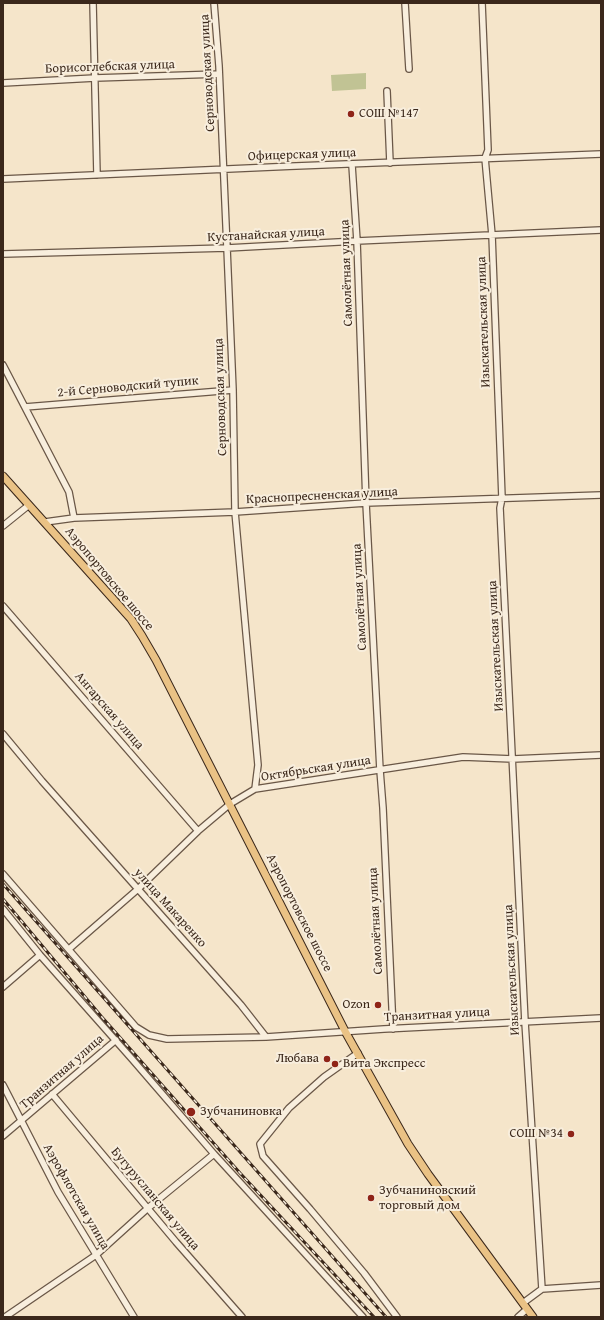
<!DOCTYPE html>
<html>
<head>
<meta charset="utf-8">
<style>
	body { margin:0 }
	#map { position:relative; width:604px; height:1320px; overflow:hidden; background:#f5e5ca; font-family:"Gentium Book Plus",serif }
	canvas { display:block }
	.frame { position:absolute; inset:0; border:4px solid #3b281b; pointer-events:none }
</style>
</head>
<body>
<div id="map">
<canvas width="604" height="1320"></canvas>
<div class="frame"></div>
</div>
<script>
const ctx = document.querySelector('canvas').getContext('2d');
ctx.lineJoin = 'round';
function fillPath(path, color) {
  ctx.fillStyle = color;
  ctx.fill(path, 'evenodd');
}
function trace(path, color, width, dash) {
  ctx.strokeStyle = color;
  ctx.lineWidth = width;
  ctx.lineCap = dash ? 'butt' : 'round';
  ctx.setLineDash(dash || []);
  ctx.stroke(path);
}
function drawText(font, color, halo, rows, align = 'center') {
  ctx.font = font + ' "Gentium Book Plus",serif';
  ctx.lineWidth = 4;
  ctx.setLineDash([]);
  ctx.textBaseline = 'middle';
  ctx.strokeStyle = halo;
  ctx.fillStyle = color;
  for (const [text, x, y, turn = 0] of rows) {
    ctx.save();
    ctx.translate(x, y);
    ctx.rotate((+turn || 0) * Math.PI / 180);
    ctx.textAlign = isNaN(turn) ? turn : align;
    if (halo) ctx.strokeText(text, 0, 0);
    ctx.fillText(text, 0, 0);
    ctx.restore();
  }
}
const green = new Path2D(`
	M 366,73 L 366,89 L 332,91 L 331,75 Z`);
const minor = new Path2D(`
	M 93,3 L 97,175
	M 214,3 L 219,66 L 227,248 L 233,390 L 235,512 L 258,765 L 255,789
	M 405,3 L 409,69
	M 482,3 L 488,150 L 485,158 L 492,235 L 502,498 L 500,508 L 525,1022 L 542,1289
	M 3,83 L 95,78 L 219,74
	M 387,91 L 390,163
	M 352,165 L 357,241 L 366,503 L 380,770 L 383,808 L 393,1029
	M 3,179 C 202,170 402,161 601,154
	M 3,254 L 227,248 L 357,241 L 601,230
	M 3,365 L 69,492 L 74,518
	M 25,407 L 233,390
	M 45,522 L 74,518 L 235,512 L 366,503 L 601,495
	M 3,526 L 29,505
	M 3,606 L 198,831
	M 3,734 L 42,781 L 241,1005 L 266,1037 L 384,1029 L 601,1018
	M 3,874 L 136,1027 L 149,1035 L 167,1039 L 266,1037
	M 3,909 L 40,955 L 132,1059 L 214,1154 L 363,1317
	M 69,949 L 138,889 L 198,831 L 230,804 L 255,789 L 463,757 L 513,759 L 601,755
	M 3,987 L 40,955
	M 358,1053 L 324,1077 L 289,1108 L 260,1144 L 263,1156 L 310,1209 L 364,1273 L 397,1317
	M 3,1085 L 58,1192 L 134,1317
	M 52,1094 L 176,1242 L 242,1317
	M 3,1136 L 116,1040
	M 523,1303 L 542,1289 L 601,1285
	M 5,1317 L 96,1255 L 148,1208 L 214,1154
	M 518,1317 L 527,1309`);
const major = new Path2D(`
	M 3,476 L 131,619 L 142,636 L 156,660 L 346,1033 L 408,1144 L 428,1174 L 533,1317`);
const rail = new Path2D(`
	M 3,884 L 386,1317
	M 3,899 L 101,1016 L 240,1173 L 374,1317`);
const markers = [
	[351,114,4,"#8f2418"],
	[378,1005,4,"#8f2418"],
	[327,1059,4,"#8f2418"],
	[335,1064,4,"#8f2418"],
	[191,1112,5,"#8f2418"],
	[571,1134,4,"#8f2418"],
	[371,1198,4,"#8f2418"]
];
const streetNames = [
	["Борисоглебская улица",110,67,-2],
	["Серноводская улица",208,73,-93],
	["Офицерская улица",302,155,-2],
	["Кустанайская улица",266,235,-3],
	["Самолётная улица",347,273,-92],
	["Изыскательская улица",484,322,-92],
	["2-й Серноводский тупик",128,387,-5],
	["Серноводская улица",221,397,-92],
	["Краснопресненская улица",322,496,-3],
	["Аэропортовское шоссе",109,579,50],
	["Самолётная улица",360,597,-93],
	["Изыскательская улица",496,646,-93],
	["Ангарская улица",109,711,49],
	["Октябрьская улица",316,769,-9],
	["улица Макаренко",170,908,48],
	["Аэропортовское шоссе",299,913,63],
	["Самолётная улица",376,921,-93],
	["Изыскательская улица",512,970,-93],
	["Транзитная улица",437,1015,-3],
	["Транзитная улица",62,1072,-41],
	["Аэрофлотская улица",76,1197,60],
	["Бугурусланская улица",155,1199,50]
];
const poiNames = [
	["СОШ №147",359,114],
	["Ozon",370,1005,"right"],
	["Любава",319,1059,"right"],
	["Вита Экспресс",343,1064],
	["Зубчаниновка",200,1112],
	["СОШ №34",563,1134,"right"],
	["Зубчаниновский",379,1191],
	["торговый дом",379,1206]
];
fillPath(green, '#c1c394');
trace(minor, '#6a5747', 8);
trace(major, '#3b281b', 9);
trace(minor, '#f8eedd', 5.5);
trace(major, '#eac285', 7);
trace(rail, '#3b281b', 3);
trace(rail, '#f8eedd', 1.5, [4.5]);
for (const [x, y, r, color] of markers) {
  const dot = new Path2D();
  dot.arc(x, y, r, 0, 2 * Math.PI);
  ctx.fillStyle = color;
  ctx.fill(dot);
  trace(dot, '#f8eedd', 1.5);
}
drawText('13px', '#3b281b', '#f8eedd', streetNames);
drawText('13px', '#3b281b', '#f8eedd', poiNames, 'left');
</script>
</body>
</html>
